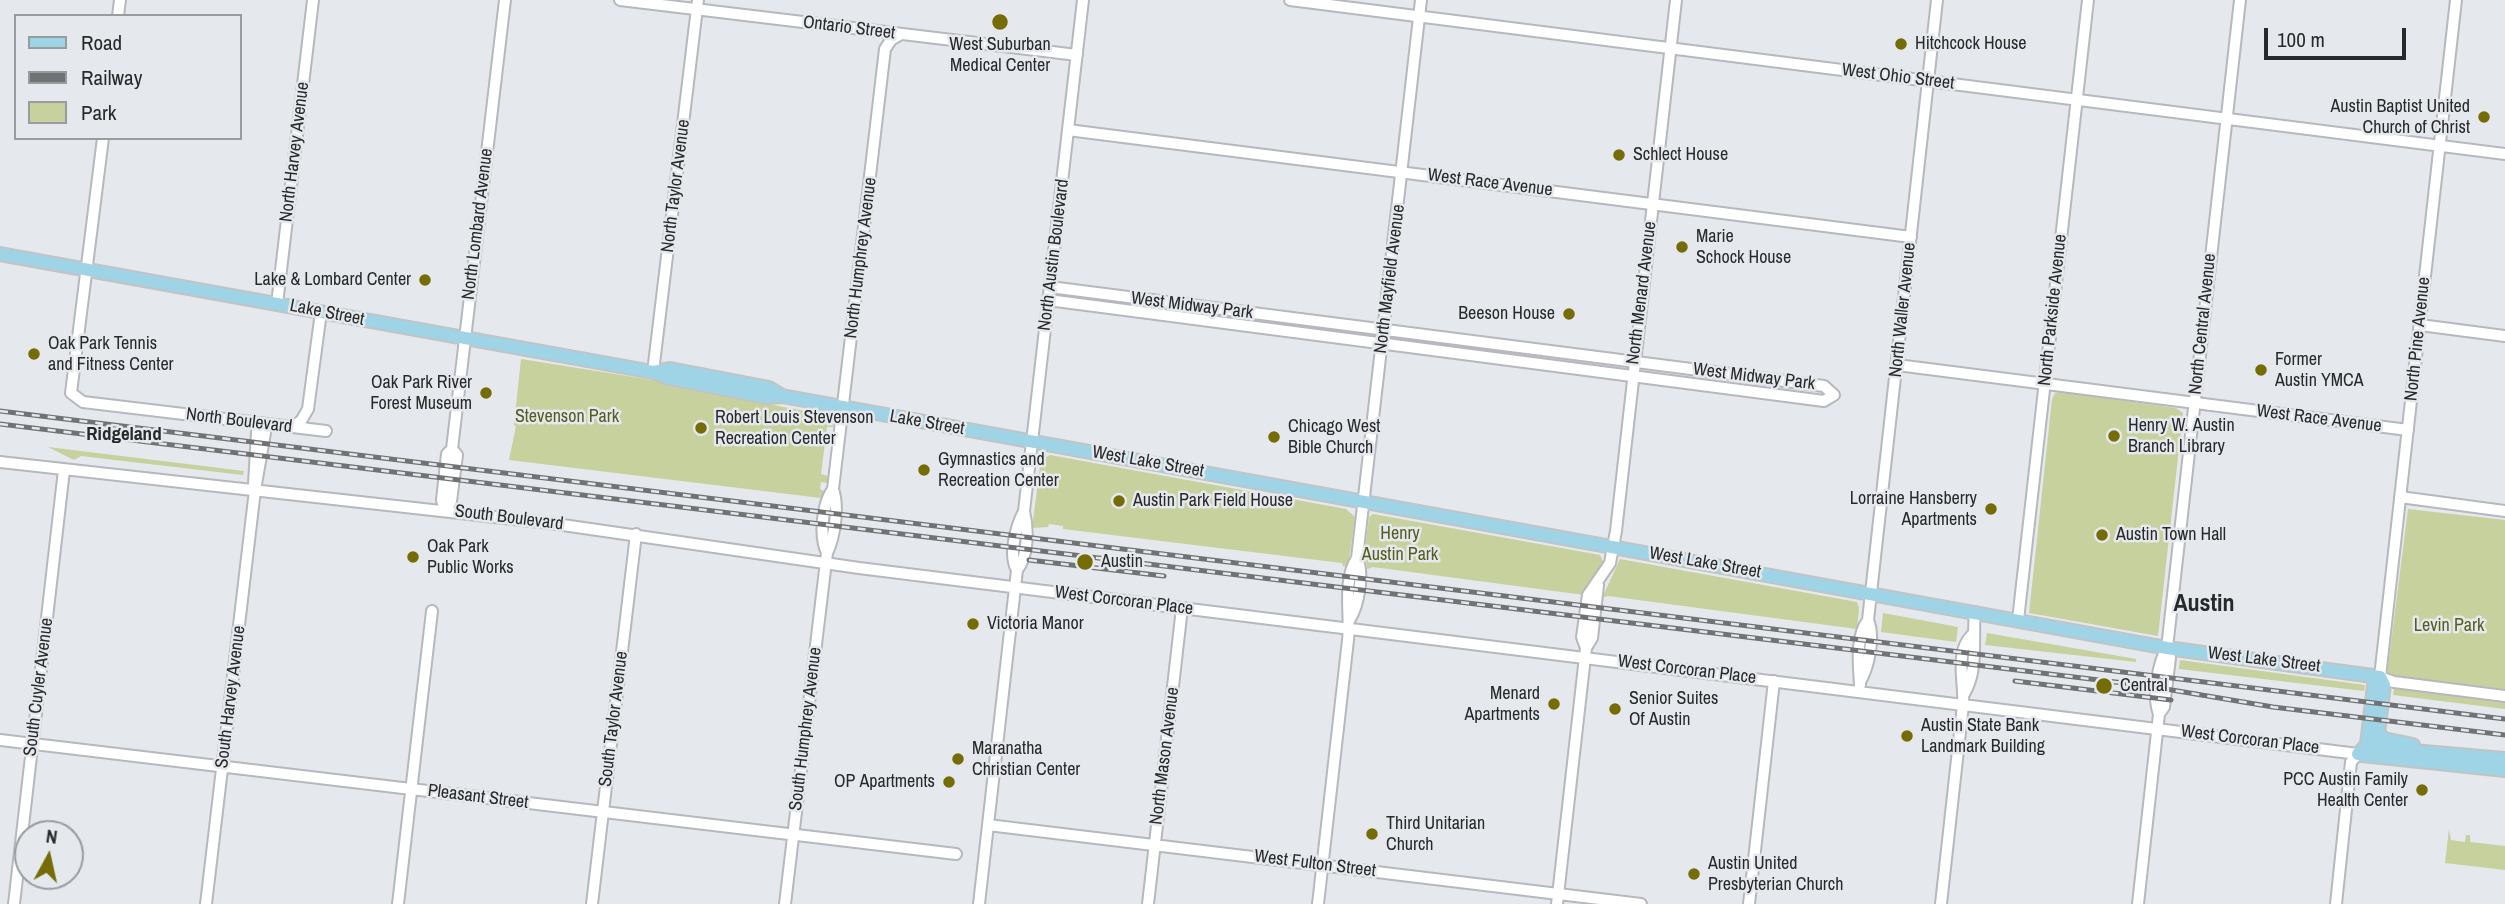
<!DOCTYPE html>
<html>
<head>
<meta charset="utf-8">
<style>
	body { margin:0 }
	#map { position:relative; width:2505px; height:904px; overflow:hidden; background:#e5e8ec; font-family:"Archivo Narrow",sans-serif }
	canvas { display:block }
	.legend { position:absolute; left:14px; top:14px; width:228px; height:126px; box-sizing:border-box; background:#e5e8ec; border:2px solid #999c9e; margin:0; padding:9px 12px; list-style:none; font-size:21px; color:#28292a }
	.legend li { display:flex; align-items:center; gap:14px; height:35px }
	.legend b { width:35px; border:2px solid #999c9e }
	.north { position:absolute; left:14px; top:820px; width:70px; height:70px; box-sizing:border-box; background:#e5e8ec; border:2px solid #999c9e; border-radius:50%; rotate:8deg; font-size:19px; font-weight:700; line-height:28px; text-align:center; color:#28292a }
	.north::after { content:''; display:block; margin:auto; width:24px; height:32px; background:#756c06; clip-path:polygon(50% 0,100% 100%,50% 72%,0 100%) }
	.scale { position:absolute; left:2264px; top:28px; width:142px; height:32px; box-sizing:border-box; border:4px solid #28292a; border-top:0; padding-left:9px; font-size:21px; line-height:24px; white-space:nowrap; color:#28292a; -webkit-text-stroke:5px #e5e8ec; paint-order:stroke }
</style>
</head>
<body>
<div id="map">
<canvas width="2505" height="904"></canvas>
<ul class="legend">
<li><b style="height:9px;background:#9ed4e5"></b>Road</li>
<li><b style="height:9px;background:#707274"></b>Railway</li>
<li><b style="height:19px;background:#c6d19d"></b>Park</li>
</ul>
<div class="north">N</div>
<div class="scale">100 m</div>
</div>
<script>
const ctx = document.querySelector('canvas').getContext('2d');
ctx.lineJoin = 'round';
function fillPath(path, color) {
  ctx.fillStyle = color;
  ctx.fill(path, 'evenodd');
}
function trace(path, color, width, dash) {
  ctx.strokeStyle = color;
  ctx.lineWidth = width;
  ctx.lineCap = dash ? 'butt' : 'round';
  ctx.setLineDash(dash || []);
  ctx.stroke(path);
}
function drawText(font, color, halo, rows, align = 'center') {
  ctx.font = font + ' "Archivo Narrow",sans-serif';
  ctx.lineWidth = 5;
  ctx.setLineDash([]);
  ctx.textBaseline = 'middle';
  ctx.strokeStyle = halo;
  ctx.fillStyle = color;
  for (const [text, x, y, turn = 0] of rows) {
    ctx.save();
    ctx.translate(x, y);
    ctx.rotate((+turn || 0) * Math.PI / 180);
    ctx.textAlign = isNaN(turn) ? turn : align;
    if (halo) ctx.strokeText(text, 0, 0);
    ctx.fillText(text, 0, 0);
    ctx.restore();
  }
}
const green = new Path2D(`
	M 521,359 L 672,383 L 677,387 L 832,416 L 833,427 L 827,427 L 821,474 L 828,476 L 827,483 L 821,482 L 820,489 L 826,492 L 825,501 L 821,498 L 509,460 L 516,426 L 514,425 Z
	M 2061,392 L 2176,408 L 2183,413 L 2158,636 L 2029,613 L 2052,399 L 2055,393 Z
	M 48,447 L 244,471 L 243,475 L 81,456 L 74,460 Z
	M 1050,455 L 1346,509 L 1355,517 L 1348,567 L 1343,566 L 1342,563 L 1063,529 L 1063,526 L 1049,524 L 1048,527 L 1032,528 L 1040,467 L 1043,459 Z
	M 2408,509 L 2505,520 L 2505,691 L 2387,675 Z
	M 1373,514 L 1600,555 L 1603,561 L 1584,595 L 1373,567 L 1367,569 L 1365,550 L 1369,517 Z
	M 1620,559 L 1857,602 L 1859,608 L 1857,629 L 1608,596 L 1602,598 Z
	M 1883,613 L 1958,627 L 1956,642 L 1881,632 Z
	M 1987,633 L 2136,659 L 2136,662 L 1985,645 Z
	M 2180,660 L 2365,685 L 2364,691 L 2179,669 Z
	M 2394,688 L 2505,702 L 2505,709 L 2393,695 Z
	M 2449,829 L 2451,840 L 2465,842 L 2466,835 L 2470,835 L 2470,842 L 2505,846 L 2505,870 L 2445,863 Z`);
const minor = new Path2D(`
	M 620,0 L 1077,55
	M 1290,0 L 2505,154
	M 2456,0 L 2380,677 L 2394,682 L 2505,696
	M 118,16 L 120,0
	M 1068,130 L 1911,237
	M 103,138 L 71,393 L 83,402 L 326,431
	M 1048,300 L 1824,401 L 1834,395 L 1824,386 L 1050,287
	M 277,304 L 313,0
	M 2420,325 L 2505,336
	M 1897,365 L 2408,430
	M 653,372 L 698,0
	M 292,427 L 301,421 L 308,409 L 321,312
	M 0,462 L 549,523 L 859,568 L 2358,754
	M 254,484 L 257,432 L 263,424
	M 2400,497 L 2505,511
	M 445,511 L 442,500 L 447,454 L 452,449 L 505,0
	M 445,511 L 451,501 L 457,455 L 452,449
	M 827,553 C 819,536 822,504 833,489
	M 1017,570 C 1008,555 1016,526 1024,511
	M 1350,619 C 1359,604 1364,574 1357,558
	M 2018,620 L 2088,0
	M 1586,648 L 1582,637 L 1588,595 L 1610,563 L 1616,531 L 1676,0
	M 1860,682 C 1869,666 1875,637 1868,620 L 1937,0
	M 1860,685 C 1859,665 1855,637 1868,620
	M 1964,694 C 1979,669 1972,639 1975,612
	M 2159,714 C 2152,697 2158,663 2167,648
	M 0,740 L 956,854
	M 988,825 L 1641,904
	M 14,904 L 64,470
	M 206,904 L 255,490 L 265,433 L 263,424
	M 398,904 L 432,611
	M 592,904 L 636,534
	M 785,904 L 827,553 C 835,536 839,507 833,489 L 885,49 L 891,40 L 901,34
	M 979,904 L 1017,570 C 1029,556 1028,528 1024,511 L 1083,0
	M 1148,904 L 1182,608
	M 1318,904 L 1348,640 C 1351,614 1342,581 1357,558 L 1421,0
	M 1557,904 L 1586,648 L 1592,638 L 1598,585
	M 1749,904 L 1774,681
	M 1941,904 L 1963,705 C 1965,683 1954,652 1972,635
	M 2138,904 L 2159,714 L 2164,707 L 2170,658 L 2167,648 L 2240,0
	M 2336,904 L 2351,762 L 2358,754`);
const major = new Path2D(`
	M 0,254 L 653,372 L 669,378 L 767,397 L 782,396 L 2167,648 L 2380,677
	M 654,372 L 670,369 L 769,388 L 782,396
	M 2378,733 L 2384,739 L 2413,745
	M 2367,744 L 2374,685 L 2380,677
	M 2360,752 L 2378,733 L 2384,685 L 2380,677
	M 2358,754 L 2378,748 L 2505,759
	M 2362,755 L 2505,770`);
const rail = new Path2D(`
	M 0,411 L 2505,719
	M 0,424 L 2148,686 L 2273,707 L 2505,735
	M 1029,560 L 1164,576
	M 2015,681 L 2171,700`);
const markers = [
	[1000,22,9,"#756c06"],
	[1901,44,7,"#756c06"],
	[2484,117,7,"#756c06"],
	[1619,155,7,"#756c06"],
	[1682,247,7,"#756c06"],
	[425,280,7,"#756c06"],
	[1569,314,7,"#756c06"],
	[34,354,7,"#756c06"],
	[2261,370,7,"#756c06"],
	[486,393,7,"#756c06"],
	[701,428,7,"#756c06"],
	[2114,436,7,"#756c06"],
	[1274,437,7,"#756c06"],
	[924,470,7,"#756c06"],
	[1119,501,7,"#756c06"],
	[1991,509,7,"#756c06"],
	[2102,535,7,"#756c06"],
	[413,557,7,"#756c06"],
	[1085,562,9,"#756c06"],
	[973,624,7,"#756c06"],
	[2104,686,9,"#756c06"],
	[1554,704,7,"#756c06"],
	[1615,709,7,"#756c06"],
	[1907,736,7,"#756c06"],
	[958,759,7,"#756c06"],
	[949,782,7,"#756c06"],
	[2422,790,7,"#756c06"],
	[1372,834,7,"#756c06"],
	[1694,874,7,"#756c06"]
];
const streetNames = [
	["Ontario Street",849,28,7],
	["West Ohio Street",1898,77,7],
	["North Harvey Avenue",295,152,-83],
	["West Race Avenue",1490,183,7],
	["North Taylor Avenue",676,186,-83],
	["North Lombard Avenue",478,224,-83],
	["North Austin Boulevard",1054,255,-83],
	["North Humphrey Avenue",861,258,-83],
	["North Mayfield Avenue",1390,279,-83],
	["North Menard Avenue",1642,293,-83],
	["West Midway Park",1192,306,7],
	["North Waller Avenue",1903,310,-84],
	["North Parkside Avenue",2053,310,-84],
	["Lake Street",327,313,11],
	["North Central Avenue",2203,324,-84],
	["North Pine Avenue",2418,339,-84],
	["West Midway Park",1754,377,7],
	["West Race Avenue",2319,419,7],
	["North Boulevard",239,421,7],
	["Lake Street",927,423,10],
	["West Lake Street",1148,462,10],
	["South Boulevard",509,518,7],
	["West Lake Street",1705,563,10],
	["West Corcoran Place",1124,601,7],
	["West Lake Street",2264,660,7],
	["West Corcoran Place",1687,670,7],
	["South Cuyler Avenue",39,687,-83],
	["South Harvey Avenue",231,697,-83],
	["South Taylor Avenue",614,719,-83],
	["South Humphrey Avenue",806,729,-83],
	["West Corcoran Place",2250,740,7],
	["North Mason Avenue",1165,756,-83],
	["Pleasant Street",478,797,7],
	["West Fulton Street",1315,864,7]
];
const poiNames = [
	["Hitchcock House",1915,44],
	["West Suburban",1000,45,"center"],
	["Medical Center",1000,66,"center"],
	["Austin Baptist United",2470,107,"right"],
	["Church of Christ",2470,128,"right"],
	["Schlect House",1633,155],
	["Marie",1696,237],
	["Schock House",1696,258],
	["Lake & Lombard Center",411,280,"right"],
	["Beeson House",1555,314,"right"],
	["Oak Park Tennis",48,344],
	["and Fitness Center",48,365],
	["Former",2275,360],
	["Austin YMCA",2275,381],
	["Oak Park River",472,383,"right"],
	["Forest Museum",472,404,"right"],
	["Robert Louis Stevenson",715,418],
	["Recreation Center",715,439],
	["Henry W. Austin",2128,426],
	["Branch Library",2128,447],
	["Chicago West",1288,427],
	["Bible Church",1288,448],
	["Gymnastics and",938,460],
	["Recreation Center",938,481],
	["Lorraine Hansberry",1977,499,"right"],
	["Apartments",1977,520,"right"],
	["Austin Park Field House",1133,501],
	["Austin Town Hall",2116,535],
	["Oak Park",427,547],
	["Public Works",427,568],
	["Austin",1101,562],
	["Victoria Manor",987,624],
	["Central",2120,686],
	["Menard",1540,694,"right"],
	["Apartments",1540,715,"right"],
	["Senior Suites",1629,699],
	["Of Austin",1629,720],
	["Austin State Bank",1921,726],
	["Landmark Building",1921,747],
	["Maranatha",972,749],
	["Christian Center",972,770],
	["PCC Austin Family",2408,780,"right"],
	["Health Center",2408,801,"right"],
	["OP Apartments",935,782,"right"],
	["Third Unitarian",1386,824],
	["Church",1386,845],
	["Austin United",1708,864],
	["Presbyterian Church",1708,885]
];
const parkNames = [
	["Stevenson Park",567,417],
	["Henry",1400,534],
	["Austin Park",1400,555],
	["Levin Park",2449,626]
];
const neighbourhoodNames = [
	["Ridgeland",124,435]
];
const districtNames = [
	["Austin",2204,605]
];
fillPath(green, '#c6d19d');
trace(minor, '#b6b8bd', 14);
trace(major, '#c3c3c3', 16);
trace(minor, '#fff', 10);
trace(major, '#9ed4e5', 12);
trace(rail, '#707274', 5);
trace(rail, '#e5e8ec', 2.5, [8]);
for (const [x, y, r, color] of markers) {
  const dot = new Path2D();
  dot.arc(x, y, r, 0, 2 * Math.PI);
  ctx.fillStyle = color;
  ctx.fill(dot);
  trace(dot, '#e5e8ec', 2.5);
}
drawText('18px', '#28292a', '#e5e8ec', streetNames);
drawText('18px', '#28292a', '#e5e8ec', poiNames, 'left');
drawText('18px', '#535d1e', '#e5e8ec', parkNames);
drawText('bold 19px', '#28292a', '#e5e8ec', neighbourhoodNames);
drawText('bold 24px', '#28292a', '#e5e8ec', districtNames);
</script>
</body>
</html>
